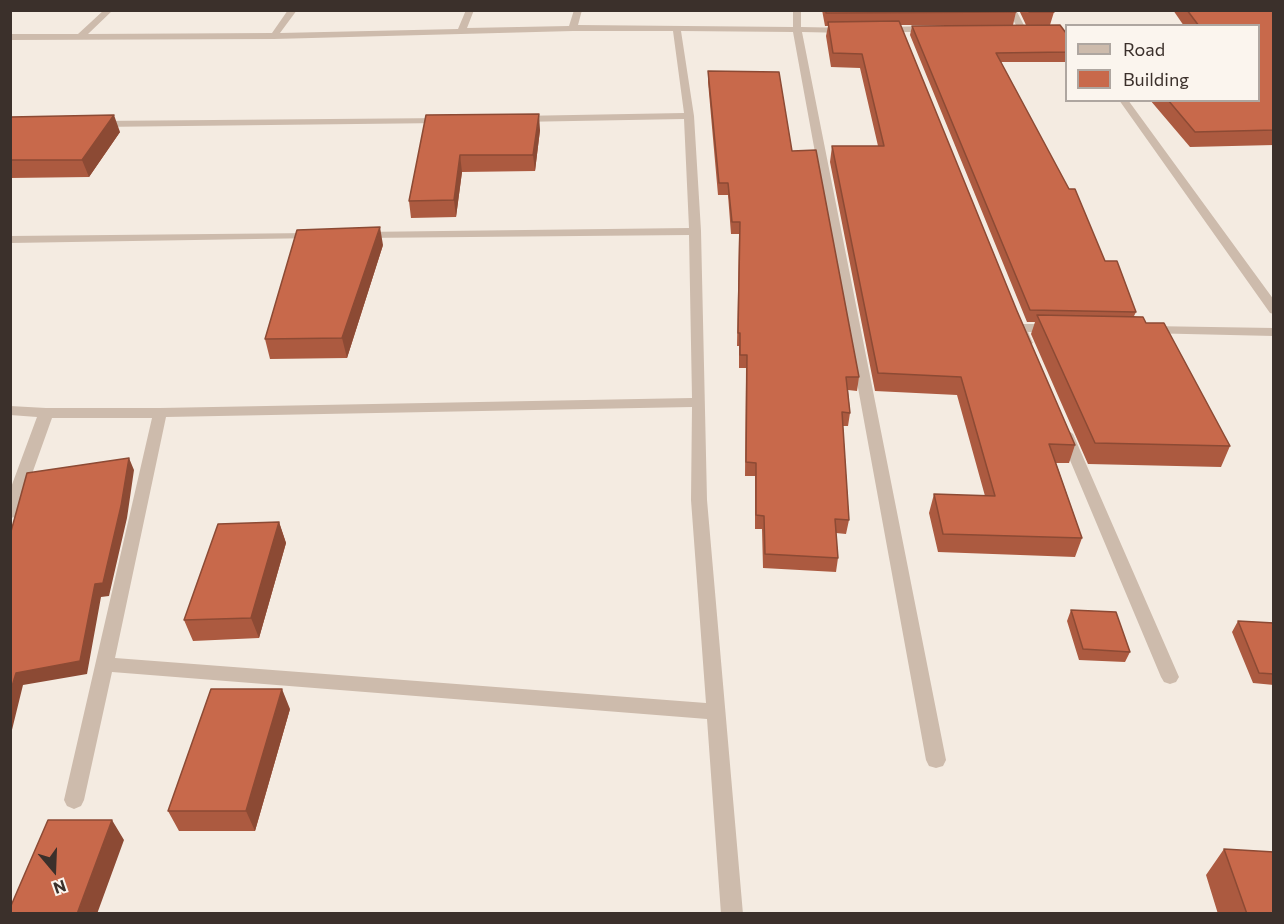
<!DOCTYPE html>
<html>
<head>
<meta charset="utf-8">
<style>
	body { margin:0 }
	#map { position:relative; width:1284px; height:924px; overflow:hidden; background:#f4ebe1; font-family:Commissioner,sans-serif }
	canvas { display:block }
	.frame { position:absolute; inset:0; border:12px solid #3b302b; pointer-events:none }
	.legend { position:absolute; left:1065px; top:24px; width:195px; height:78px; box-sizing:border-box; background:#fbf5ee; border:2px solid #aea6a0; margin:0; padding:8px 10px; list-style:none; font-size:18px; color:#3b302b }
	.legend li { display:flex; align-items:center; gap:12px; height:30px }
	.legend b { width:30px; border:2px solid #aea6a0 }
	.north { position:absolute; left:24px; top:840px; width:60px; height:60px; -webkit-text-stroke:4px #fbf5ee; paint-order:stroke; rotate:161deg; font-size:16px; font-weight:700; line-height:24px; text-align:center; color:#3b302b }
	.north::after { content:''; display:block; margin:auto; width:21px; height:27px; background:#3b302b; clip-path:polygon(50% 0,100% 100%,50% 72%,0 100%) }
</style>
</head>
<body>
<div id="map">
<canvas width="1284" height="924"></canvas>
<div class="frame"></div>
<ul class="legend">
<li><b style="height:8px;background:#cdbbac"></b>Road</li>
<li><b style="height:16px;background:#c8694b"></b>Building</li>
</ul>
<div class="north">N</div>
</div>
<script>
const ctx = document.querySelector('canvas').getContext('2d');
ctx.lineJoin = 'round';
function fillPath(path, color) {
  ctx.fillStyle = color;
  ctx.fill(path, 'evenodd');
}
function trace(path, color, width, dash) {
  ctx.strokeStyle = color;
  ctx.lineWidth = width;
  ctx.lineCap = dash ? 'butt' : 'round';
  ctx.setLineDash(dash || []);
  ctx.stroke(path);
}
const minor = new Path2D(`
	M 104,10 L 113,10 L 88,34 L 272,33 L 288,10 L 297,10 L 280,33 L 458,29 L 466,10 L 474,10 L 467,28 L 569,26 L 574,10 L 582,10 L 578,25 L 793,27 L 793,10 L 801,10 L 801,27 L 851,28 L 852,30 L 848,33 L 802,32 L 946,760 L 943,766 L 936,768 L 929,766 L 926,760 L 793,32 L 681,31 L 694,116 L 701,231 L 707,500 L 743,914 L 721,914 L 707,719 L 112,672 L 84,800 L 81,806 L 74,809 L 67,806 L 64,800 L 152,418 L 52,418 L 18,513 L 16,517 L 10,518 L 10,490 L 37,417 L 10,415 L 10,406 L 46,408 L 160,408 L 692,398 L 689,235 L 361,238 L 355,235 L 361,232 L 689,228 L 684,119 L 518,122 L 513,119 L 518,116 L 684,113 L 673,31 L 573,31 L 274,39 L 10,40 L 10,34 L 78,34 ZM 692,407 L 691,500 L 706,703 L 115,658 L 166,417 Z
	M 1008,10 L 1016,10 L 1026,29 L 1025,31 L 1019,31 Z
	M 884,27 L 932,26 L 936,29 L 932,32 L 881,32 L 880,30 Z
	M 1119,100 L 1128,100 L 1274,300 L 1274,314 L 1270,313 Z
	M 446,118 L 446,122 L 443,123 L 98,127 L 93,124 L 98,121 Z
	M 313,233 L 317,234 L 317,238 L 10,243 L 10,236 Z
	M 1020,324 L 1052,324 L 1058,328 L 1052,332 L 1028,332 L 1033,343 L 1026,347 L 1019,343 L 1014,328 Z
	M 1148,326 L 1274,328 L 1274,336 L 1143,333 L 1141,330 L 1143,327 Z
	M 1066,429 L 1073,434 L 1179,677 L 1176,682 L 1170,684 L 1164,682 L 1161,677 L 1059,434 Z`);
const wall = new Path2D(`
	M 822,10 L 1016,10 L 1016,12 L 1013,25 L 900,25 L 1017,311 L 1075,445 L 1069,463 L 1056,463 L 1082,538 L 1075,557 L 938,552 L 929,513 L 934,494 L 985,496 L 957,395 L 875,391 L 830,162 L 832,146 L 878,146 L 860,68 L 831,67 L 826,36 L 828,26 L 825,26 Z
	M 1019,10 L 1053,10 L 1054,12 L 1050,25 L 1026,25 Z
	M 1173,10 L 1274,10 L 1274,145 L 1190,147 L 1150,100 L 1258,100 L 1258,26 L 1184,26 Z
	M 912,26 L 1066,33 L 1066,62 L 1001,62 L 1105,261 L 1136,312 L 1134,316 L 1146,323 L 1230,446 L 1221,467 L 1088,464 L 1031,334 L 1035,322 L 1027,322 L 910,35 Z
	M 708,71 L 792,151 L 859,377 L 857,391 L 848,390 L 850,413 L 848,426 L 843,426 L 849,520 L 846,534 L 836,533 L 838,558 L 836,572 L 763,568 L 762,529 L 755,529 L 755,476 L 745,476 L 746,368 L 739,368 L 739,346 L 737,346 L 739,234 L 731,234 L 728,195 L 718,195 L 708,82 Z
	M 426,115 L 540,130 L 535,171 L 462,172 L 456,217 L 411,218 L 409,201 Z
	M 10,117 L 120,132 L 89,177 L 10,178 Z
	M 383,245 L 347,358 L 270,359 L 265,339 Z
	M 279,522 L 286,543 L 259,638 L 193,641 L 184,620 Z
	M 1071,610 L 1130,652 L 1125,662 L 1079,660 L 1067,621 Z
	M 1238,621 L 1274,623 L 1274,685 L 1253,683 L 1232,632 Z
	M 290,709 L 255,831 L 179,831 L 168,811 Z
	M 1224,849 L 1274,914 L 1218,914 L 1206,875 Z`);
const shadedWall = new Path2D(`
	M 539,114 L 540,130 L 535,171 L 533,155 Z
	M 114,115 L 120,132 L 89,177 L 82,160 Z
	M 460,155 L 462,172 L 456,217 L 454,200 Z
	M 380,227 L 383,245 L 347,358 L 342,338 Z
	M 129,458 L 134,470 L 127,518 L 109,596 L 101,597 L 87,674 L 23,685 L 10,738 L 10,693 L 16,673 Z
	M 279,522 L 286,543 L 259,638 L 251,618 Z
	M 282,689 L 290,709 L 255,831 L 246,811 Z
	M 112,820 L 124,840 L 97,914 L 77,914 Z`);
const building = new Path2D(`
	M 826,10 L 1016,10 L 1016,12 L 826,13 Z
	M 1029,10 L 1053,10 L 1054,12 L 1029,12 Z
	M 1187,10 L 1274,11 L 1274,130 L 1195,132 L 1168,100 L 1258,100 L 1258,26 L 1199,26 Z
	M 899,21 L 1017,311 L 1075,445 L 1049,444 L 1082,538 L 943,534 L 934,494 L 995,496 L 961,377 L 878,373 L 832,146 L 884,146 L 862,54 L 833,53 L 828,22 Z
	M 1060,25 L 1066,33 L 1066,52 L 996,53 L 1069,189 L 1075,189 L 1105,261 L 1117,261 L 1136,312 L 1030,310 L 912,26 Z
	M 708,71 L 779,72 L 792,151 L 816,150 L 859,377 L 846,377 L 850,413 L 842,412 L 849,520 L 835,519 L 838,558 L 765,554 L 764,516 L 756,515 L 756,463 L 746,462 L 747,355 L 740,355 L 740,333 L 738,333 L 740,222 L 732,222 L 728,183 L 719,183 Z
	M 539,114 L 533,155 L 460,155 L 454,200 L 409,201 L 426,115 Z
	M 114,115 L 82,160 L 10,160 L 10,117 Z
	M 380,227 L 342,338 L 265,339 L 297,230 Z
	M 1037,315 L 1143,317 L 1146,323 L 1164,323 L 1230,446 L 1095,443 Z
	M 129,458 L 121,506 L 103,583 L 95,584 L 80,661 L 16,673 L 10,693 L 10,535 L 27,473 Z
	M 279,522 L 251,618 L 184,620 L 218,524 Z
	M 1071,610 L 1116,612 L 1130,652 L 1083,649 Z
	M 1238,621 L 1274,623 L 1274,674 L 1259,673 Z
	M 211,689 L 282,689 L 246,811 L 168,811 Z
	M 48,820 L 112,820 L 77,914 L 10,914 L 10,908 Z
	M 1224,849 L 1274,852 L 1274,914 L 1247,914 Z`);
fillPath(minor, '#cdbbac');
fillPath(wall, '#ac5a40');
fillPath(shadedWall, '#8c4a34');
fillPath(building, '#c8694b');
trace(building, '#8c4a34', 1.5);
</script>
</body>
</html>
